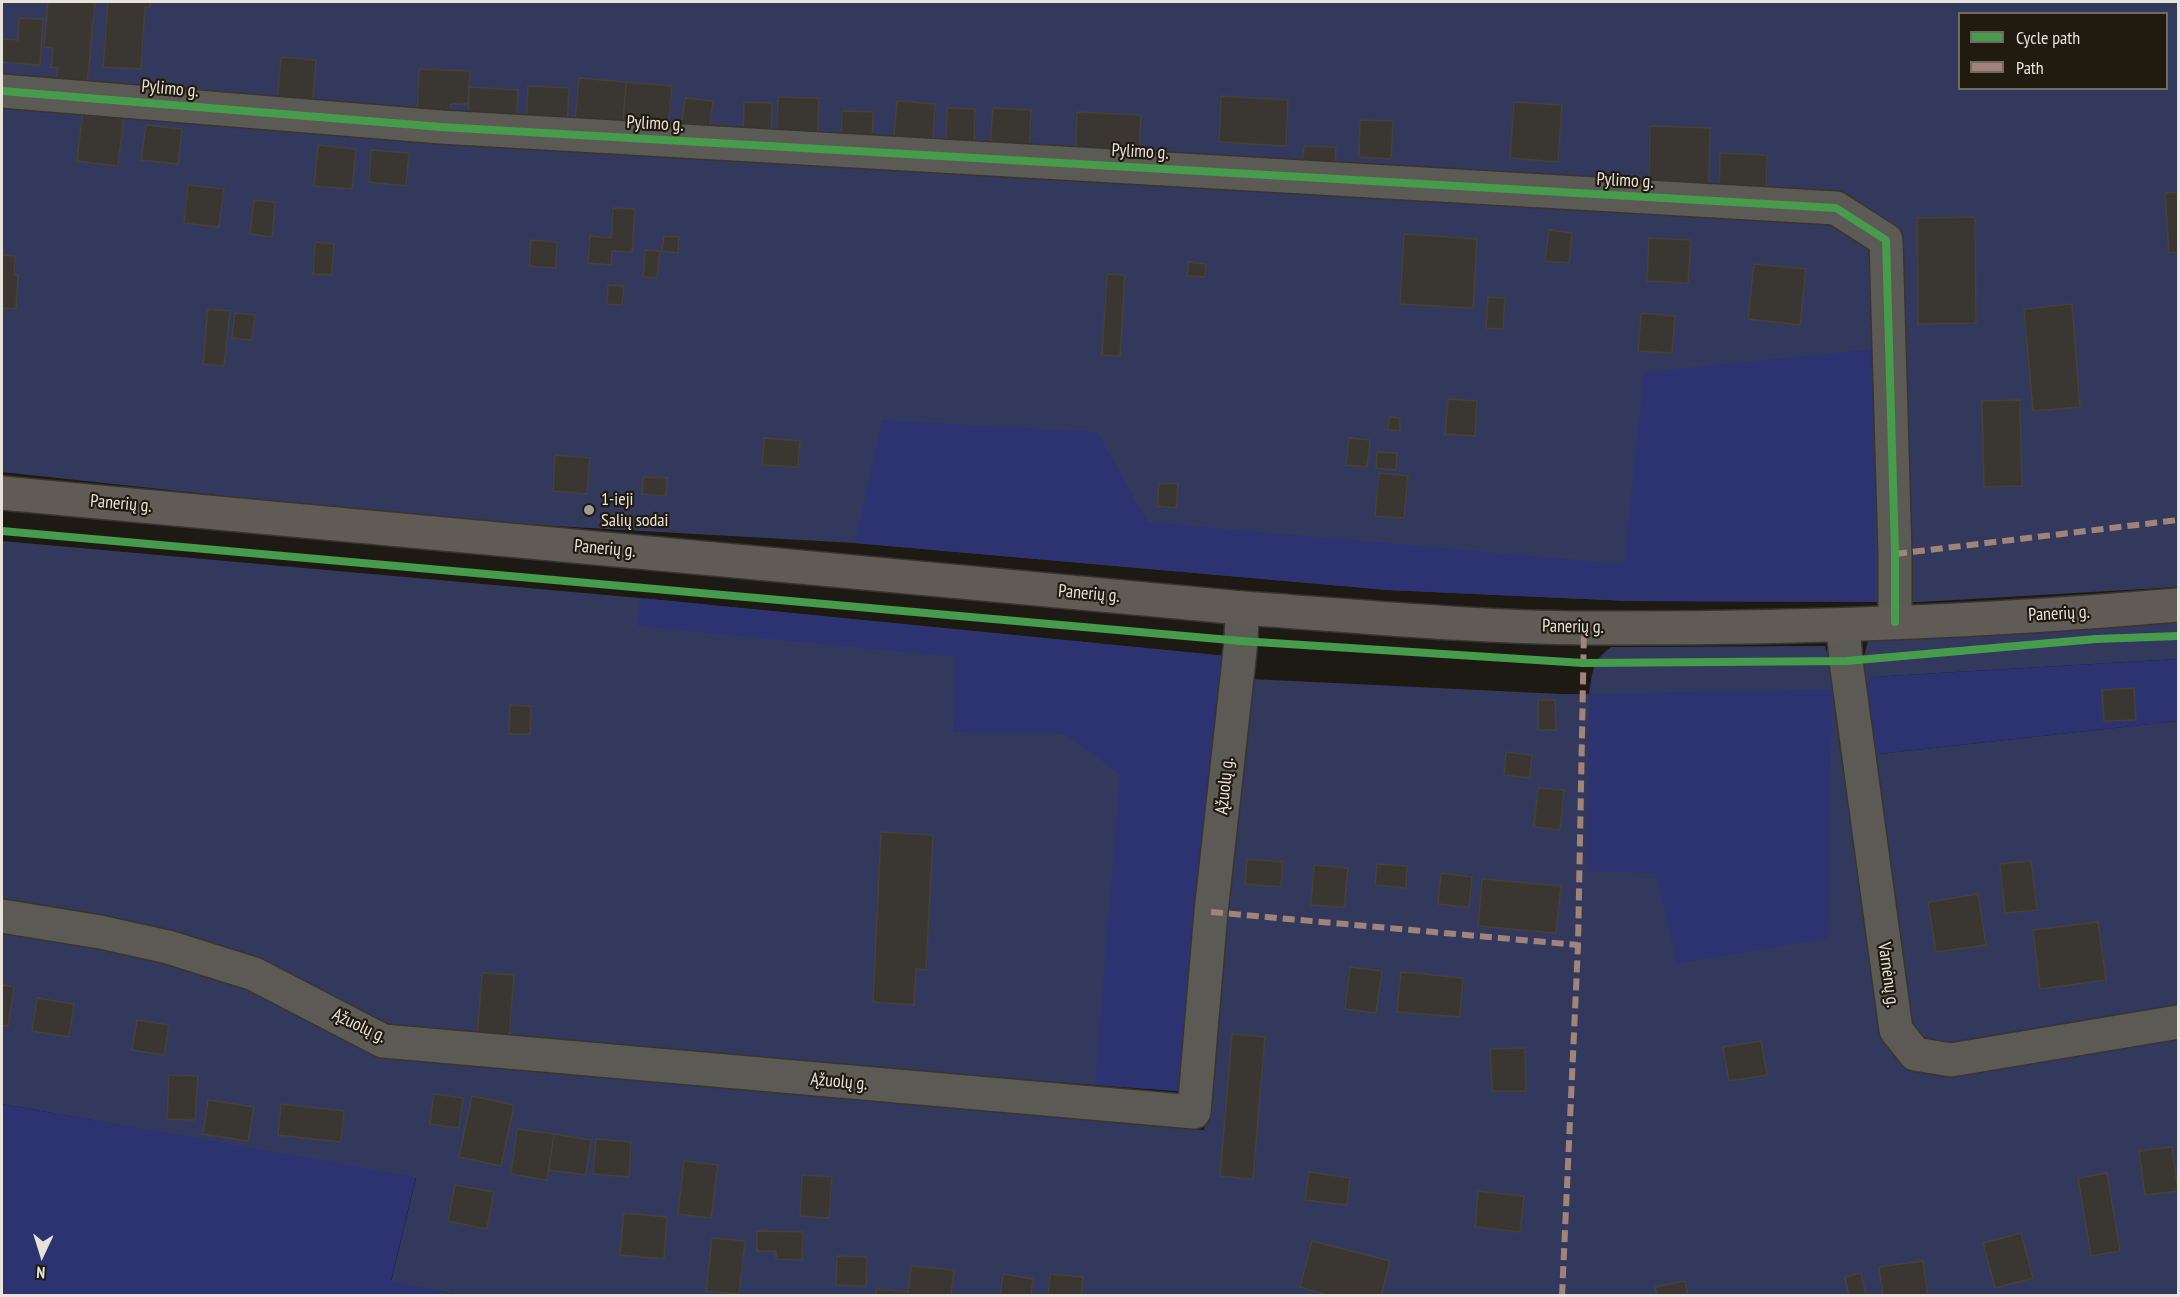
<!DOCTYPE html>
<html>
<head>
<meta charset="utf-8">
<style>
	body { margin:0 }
	#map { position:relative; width:2180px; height:1297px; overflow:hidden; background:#1d1a13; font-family:"PT Sans Narrow",sans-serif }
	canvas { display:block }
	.frame { position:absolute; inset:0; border:3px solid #e7e3db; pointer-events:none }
	.legend { position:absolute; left:1958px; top:12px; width:210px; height:78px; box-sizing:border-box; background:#211b0f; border:2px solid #706b61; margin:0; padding:8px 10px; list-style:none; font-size:18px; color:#e7e3db }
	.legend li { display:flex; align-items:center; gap:12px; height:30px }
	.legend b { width:30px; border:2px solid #706b61 }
	.north { position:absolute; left:12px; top:1225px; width:60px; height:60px; -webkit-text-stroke:4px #211b0f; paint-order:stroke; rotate:184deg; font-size:16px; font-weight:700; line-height:24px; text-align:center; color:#e7e3db }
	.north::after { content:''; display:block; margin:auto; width:21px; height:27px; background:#e7e3db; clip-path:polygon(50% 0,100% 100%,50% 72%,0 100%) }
</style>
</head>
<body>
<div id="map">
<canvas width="2180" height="1297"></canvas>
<div class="frame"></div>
<ul class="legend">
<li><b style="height:8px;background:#469c4c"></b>Cycle path</li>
<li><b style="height:8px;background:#a18479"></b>Path</li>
</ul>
<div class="north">N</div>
</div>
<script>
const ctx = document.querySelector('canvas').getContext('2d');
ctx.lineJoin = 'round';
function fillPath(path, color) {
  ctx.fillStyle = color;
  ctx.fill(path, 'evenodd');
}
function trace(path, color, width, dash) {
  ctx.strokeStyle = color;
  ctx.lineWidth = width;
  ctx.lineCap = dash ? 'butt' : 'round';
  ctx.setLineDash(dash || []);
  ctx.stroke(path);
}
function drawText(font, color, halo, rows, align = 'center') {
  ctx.font = font + ' "PT Sans Narrow",sans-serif';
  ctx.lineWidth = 4.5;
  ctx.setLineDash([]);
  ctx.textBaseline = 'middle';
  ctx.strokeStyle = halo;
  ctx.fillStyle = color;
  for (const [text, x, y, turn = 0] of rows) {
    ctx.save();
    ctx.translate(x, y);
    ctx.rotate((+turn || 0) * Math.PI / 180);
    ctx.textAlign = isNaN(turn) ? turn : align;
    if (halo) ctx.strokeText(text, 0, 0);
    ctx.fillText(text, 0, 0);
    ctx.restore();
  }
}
const green = new Path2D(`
	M 2,2 L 2178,2 L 2178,587 L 1920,602 L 1875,602 L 1629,601 L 1388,590 L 855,543 L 447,520 L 2,472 ZM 1960,14 L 2166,14 L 2166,88 L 1960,88 Z
	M 2,541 L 640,598 L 1226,656 L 1179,1091 L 391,1034 L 2,907 Z
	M 2178,621 L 2178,659 L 1871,677 L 1865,690 L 1859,675 L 1868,641 Z
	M 1825,646 L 1833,671 L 1832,689 L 1884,1032 L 1892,1049 L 2178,1032 L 2178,1295 L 459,1295 L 391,1282 L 416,1178 L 2,1104 L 2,925 L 87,940 L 246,984 L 381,1049 L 1204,1130 L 1251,679 L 1561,694 L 1589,694 C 1593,671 1591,662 1611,647 Z
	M 2178,721 L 2178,1011 L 1953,1048 L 1926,1040 L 1908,1024 L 1870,755 Z`);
const forest = new Path2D(`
	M 1875,349 L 1875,602 L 1629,601 L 1388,590 L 855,543 L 882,420 L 1097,432 L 1148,522 L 1624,564 L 1644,372 Z
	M 640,598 L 1226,656 L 1179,1091 L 1095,1085 L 1120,774 L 1065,734 L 953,732 L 955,657 L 638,626 Z
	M 2178,659 L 2178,721 L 1870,755 L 1865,690 L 1871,677 Z
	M 1832,689 L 1828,938 L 1677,964 L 1656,873 L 1588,871 L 1589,694 Z
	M 2,1104 L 416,1177 L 391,1281 L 459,1295 L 2,1295 Z`);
const building = new Path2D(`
	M 48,2 L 95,2 L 87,85 L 56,81 L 58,68 L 51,67 L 53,48 L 44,47 Z
	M 108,2 L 150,2 L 150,7 L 145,7 L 141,69 L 103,67 Z
	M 19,18 L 43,19 L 40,65 L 2,62 L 2,39 L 18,40 Z
	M 281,57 L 316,60 L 312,107 L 277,104 Z
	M 419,69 L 470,71 L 468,104 L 451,104 L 450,118 L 417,116 Z
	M 579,78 L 626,82 L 622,136 L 574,132 Z
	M 626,82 L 672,86 L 667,140 L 622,136 Z
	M 528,86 L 569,88 L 567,128 L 526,126 Z
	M 469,87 L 518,90 L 516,128 L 468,126 Z
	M 1221,96 L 1288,100 L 1286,146 L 1219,142 Z
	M 778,97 L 819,98 L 817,147 L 776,145 Z
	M 685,98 L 713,101 L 709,133 L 681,130 Z
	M 897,101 L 935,104 L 932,153 L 893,150 Z
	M 744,102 L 772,103 L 771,142 L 743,142 Z
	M 1514,102 L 1562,105 L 1558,162 L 1510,158 Z
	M 947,108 L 975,109 L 974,147 L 946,145 Z
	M 993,108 L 1031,110 L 1029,151 L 990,148 Z
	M 83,110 L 124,115 L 118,166 L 77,161 Z
	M 842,111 L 873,112 L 872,149 L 841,148 Z
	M 1077,112 L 1141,115 L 1139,157 L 1075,154 Z
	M 1360,120 L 1393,121 L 1391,159 L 1359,157 Z
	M 146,125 L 182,129 L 178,164 L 141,160 Z
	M 1650,126 L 1710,128 L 1709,185 L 1649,184 Z
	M 318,145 L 356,149 L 352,189 L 314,186 Z
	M 1304,146 L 1336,147 L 1335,168 L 1302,166 Z
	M 371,150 L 409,153 L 406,186 L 369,182 Z
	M 1720,153 L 1767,155 L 1766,195 L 1719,192 Z
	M 188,185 L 224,189 L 219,227 L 184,223 Z
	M 2178,192 L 2178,252 L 2169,253 L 2165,193 Z
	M 254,200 L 275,202 L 272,237 L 250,234 Z
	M 613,208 L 635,209 L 632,252 L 612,251 L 611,265 L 588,263 L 590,236 L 611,238 Z
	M 1975,217 L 1976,323 L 1918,324 L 1917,218 Z
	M 1549,230 L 1572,233 L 1569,263 L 1545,261 Z
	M 1404,234 L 1477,239 L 1473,308 L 1400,304 Z
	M 664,236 L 679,237 L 678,253 L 662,251 Z
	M 1649,238 L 1691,240 L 1688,283 L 1647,281 Z
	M 531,240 L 557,242 L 556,268 L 529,266 Z
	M 315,242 L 334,244 L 332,275 L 313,274 Z
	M 645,250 L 660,251 L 657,278 L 643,277 Z
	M 2,255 L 15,256 L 14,275 L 18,275 L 16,309 L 2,308 Z
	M 1188,262 L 1206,264 L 1205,277 L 1187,276 Z
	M 1754,264 L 1806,269 L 1800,325 L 1748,319 Z
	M 1107,274 L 1125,275 L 1120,356 L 1102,355 Z
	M 608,285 L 624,286 L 622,305 L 607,304 Z
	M 1488,297 L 1505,298 L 1503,329 L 1486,328 Z
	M 2072,304 L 2080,407 L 2033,411 L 2024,309 Z
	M 208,309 L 230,311 L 224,366 L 203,364 Z
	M 235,313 L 255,315 L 252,340 L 232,338 Z
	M 1641,313 L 1675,316 L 1672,353 L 1638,351 Z
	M 1448,399 L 1477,401 L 1475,436 L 1445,434 Z
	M 2020,400 L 2022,486 L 1984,487 L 1982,401 Z
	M 1389,417 L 1400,418 L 1400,431 L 1388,430 Z
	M 764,438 L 800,441 L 798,467 L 762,465 Z
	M 1349,438 L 1370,440 L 1367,467 L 1346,465 Z
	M 1377,452 L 1397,453 L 1396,470 L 1376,468 Z
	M 555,455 L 590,458 L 587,494 L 553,491 Z
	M 1379,473 L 1408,476 L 1404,518 L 1375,516 Z
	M 643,477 L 667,478 L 666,496 L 642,494 Z
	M 1159,483 L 1178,484 L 1176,508 L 1157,506 Z
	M 2134,688 L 2136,720 L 2104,721 L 2102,690 Z
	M 1538,700 L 1555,700 L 1556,730 L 1538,730 Z
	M 510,705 L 531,706 L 530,734 L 509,734 Z
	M 1506,752 L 1532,755 L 1530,778 L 1504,775 Z
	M 1538,788 L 1564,790 L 1560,830 L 1534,827 Z
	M 881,832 L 933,835 L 926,970 L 916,969 L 914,1005 L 873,1002 Z
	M 1247,859 L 1283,862 L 1281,887 L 1245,884 Z
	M 2031,861 L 2037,910 L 2005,913 L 2000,864 Z
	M 1377,864 L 1407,866 L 1406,888 L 1375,885 Z
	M 1314,865 L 1348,868 L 1344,907 L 1311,905 Z
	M 1441,873 L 1472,877 L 1469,907 L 1438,904 Z
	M 1482,879 L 1561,886 L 1556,933 L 1478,926 Z
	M 1978,894 L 1986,945 L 1936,952 L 1928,902 Z
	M 2098,922 L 2106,980 L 2040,989 L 2033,930 Z
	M 1350,967 L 1382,971 L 1376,1013 L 1345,1009 Z
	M 1401,972 L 1463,978 L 1460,1017 L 1397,1012 Z
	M 482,973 L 514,975 L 509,1041 L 477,1039 Z
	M 2,985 L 14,987 L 8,1026 L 2,1025 Z
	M 37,998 L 74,1004 L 69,1037 L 32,1031 Z
	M 137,1020 L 169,1025 L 164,1055 L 132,1050 Z
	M 1232,1034 L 1265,1037 L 1253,1179 L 1220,1176 Z
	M 1761,1041 L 1767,1075 L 1729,1081 L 1723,1047 Z
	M 1525,1048 L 1526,1091 L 1492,1091 L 1490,1049 Z
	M 169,1075 L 198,1076 L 195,1120 L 167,1119 Z
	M 434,1094 L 463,1098 L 459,1128 L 430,1124 Z
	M 472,1096 L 514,1105 L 501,1166 L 459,1157 Z
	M 208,1100 L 254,1107 L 248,1141 L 203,1134 Z
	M 281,1104 L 344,1111 L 341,1142 L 278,1135 Z
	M 517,1129 L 554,1134 L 547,1180 L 511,1174 Z
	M 554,1134 L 591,1140 L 586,1175 L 549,1170 Z
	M 596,1139 L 631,1142 L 629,1177 L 593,1174 Z
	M 2172,1147 L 2178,1191 L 2145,1195 L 2139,1151 Z
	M 684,1161 L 718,1165 L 711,1218 L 678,1214 Z
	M 1309,1172 L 1350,1178 L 1347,1205 L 1305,1200 Z
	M 2107,1173 L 2120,1251 L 2091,1256 L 2078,1178 Z
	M 802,1175 L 832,1177 L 829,1218 L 800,1216 Z
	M 455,1185 L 494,1192 L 487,1229 L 448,1221 Z
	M 1478,1191 L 1524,1196 L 1520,1232 L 1475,1227 Z
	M 624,1213 L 667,1217 L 664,1259 L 620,1255 Z
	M 757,1231 L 803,1232 L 802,1260 L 776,1259 L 776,1251 L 757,1251 Z
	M 2021,1233 L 2033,1278 L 1995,1288 L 1983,1243 Z
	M 712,1238 L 745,1241 L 739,1294 L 706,1291 Z
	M 1312,1241 L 1390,1261 L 1381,1296 L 1331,1296 L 1300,1287 Z
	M 837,1256 L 867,1257 L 866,1286 L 836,1285 Z
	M 1923,1261 L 1928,1296 L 1883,1296 L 1879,1267 Z
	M 911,1266 L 954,1270 L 951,1296 L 908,1296 Z
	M 1861,1273 L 1866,1296 L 1849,1296 L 1845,1277 Z
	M 1003,1274 L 1033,1279 L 1031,1296 L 1000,1296 Z
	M 1050,1274 L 1083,1277 L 1081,1296 L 1048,1296 Z
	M 1685,1281 L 1688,1296 L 1657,1296 L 1655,1287 Z
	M 876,1289 L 908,1292 L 908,1296 L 876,1296 Z`);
const street = new Path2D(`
	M 2,91 L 441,127 L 1836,208 L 1886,240 L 1895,554 L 1895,622
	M 1843,625 L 1846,661 L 1896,1030 L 1915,1054 L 1951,1060 L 2178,1022
	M 2,916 L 100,932 L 168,947 L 254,974 L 383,1041 L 1194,1112 L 1211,912 L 1241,641 L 1242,608`);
const primary = new Path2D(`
	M 2,493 L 1242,608 C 1356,616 1471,627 1586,628 C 1783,629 1982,622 2178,605`);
const quiet = new Path2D(`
	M 1895,554 L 2178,520
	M 1211,912 L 1578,945
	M 1562,1296 L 1578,945 L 1584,628`);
const cycleway = new Path2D(`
	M 2,91 L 441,127 L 1836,208 L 1886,240 L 1895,554 L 1895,622
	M 2,531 L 1241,641 L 1583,663 L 1846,661 L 2096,639 L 2178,636`);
const markers = [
	[589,510,6,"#a09d95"]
];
const streetNames = [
	["Pylimo g.",170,89,5],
	["Pylimo g.",655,124,3],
	["Pylimo g.",1140,152,3],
	["Pylimo g.",1625,181,3],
	["Panerių g.",121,504,5],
	["Panerių g.",605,549,5],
	["Panerių g.",1089,594,5],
	["Panerių g.",2059,614,-3],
	["Panerių g.",1573,627,1],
	["Ąžuolų g.",1225,786,-84],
	["Varnėnų g.",1888,975,82],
	["Ąžuolų g.",359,1026,25],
	["Ąžuolų g.",839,1082,5]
];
const poiNames = [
	["1-ieji",601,500],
	["Salių sodai",601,521]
];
fillPath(green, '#33395d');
fillPath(forest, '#2d3370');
fillPath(building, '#3a3732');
trace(building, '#45423c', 1.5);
trace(street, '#383530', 36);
trace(primary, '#383530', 36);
trace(street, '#5c5a54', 33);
trace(primary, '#605b54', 33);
trace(quiet, '#a18479', 6, [12, 6]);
trace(cycleway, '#469c4c', 8);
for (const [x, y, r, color] of markers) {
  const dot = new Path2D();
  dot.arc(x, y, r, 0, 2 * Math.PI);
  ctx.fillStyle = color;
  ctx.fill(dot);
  trace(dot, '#211b0f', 2);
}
drawText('18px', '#e7e3db', '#211b0f', streetNames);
drawText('18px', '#e7e3db', '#211b0f', poiNames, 'left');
</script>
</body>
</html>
